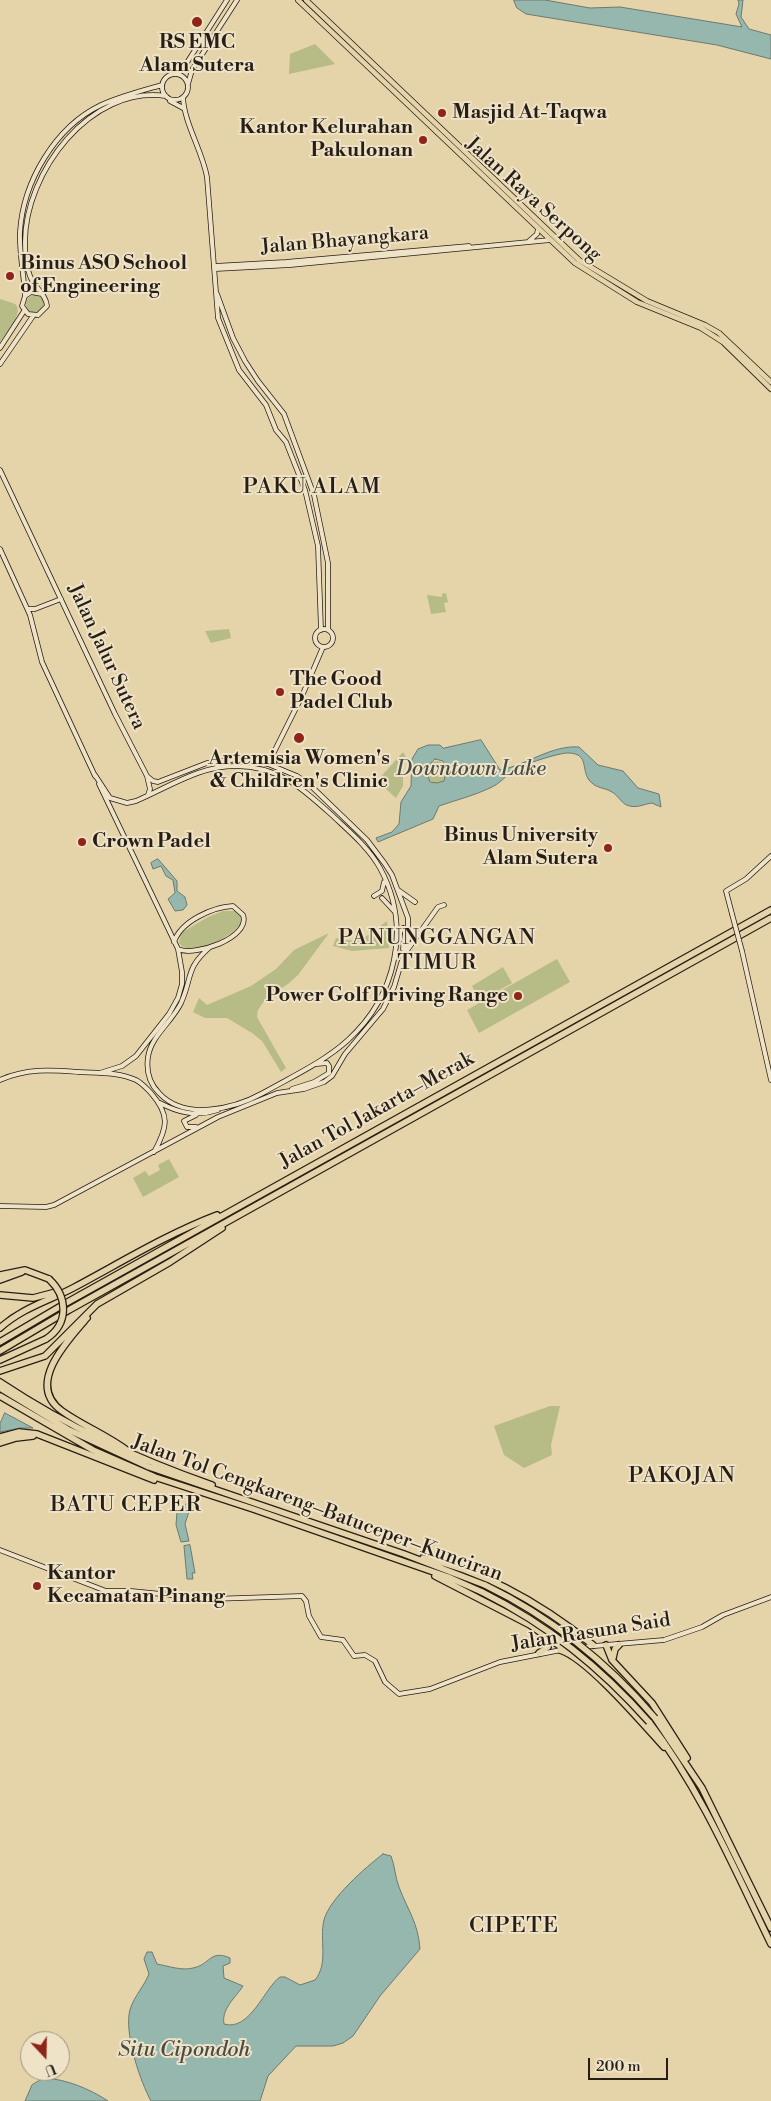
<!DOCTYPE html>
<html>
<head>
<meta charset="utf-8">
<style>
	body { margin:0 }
	#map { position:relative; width:771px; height:2101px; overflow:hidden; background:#e5d3a9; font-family:"Libre Bodoni",serif }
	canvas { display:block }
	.north { position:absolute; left:20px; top:2031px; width:50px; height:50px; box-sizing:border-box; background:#eee2c7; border:1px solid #9e9480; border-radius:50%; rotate:159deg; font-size:14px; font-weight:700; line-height:20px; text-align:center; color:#271e16 }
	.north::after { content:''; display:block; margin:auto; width:18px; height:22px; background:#8f2418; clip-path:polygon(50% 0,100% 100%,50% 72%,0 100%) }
	.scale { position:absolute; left:588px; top:2058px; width:80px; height:22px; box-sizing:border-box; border:2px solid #271e16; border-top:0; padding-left:6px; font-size:15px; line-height:18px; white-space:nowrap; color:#271e16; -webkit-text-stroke:4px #eee2c7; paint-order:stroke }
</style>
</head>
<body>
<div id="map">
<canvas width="771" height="2101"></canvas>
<div class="north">U</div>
<div class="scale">200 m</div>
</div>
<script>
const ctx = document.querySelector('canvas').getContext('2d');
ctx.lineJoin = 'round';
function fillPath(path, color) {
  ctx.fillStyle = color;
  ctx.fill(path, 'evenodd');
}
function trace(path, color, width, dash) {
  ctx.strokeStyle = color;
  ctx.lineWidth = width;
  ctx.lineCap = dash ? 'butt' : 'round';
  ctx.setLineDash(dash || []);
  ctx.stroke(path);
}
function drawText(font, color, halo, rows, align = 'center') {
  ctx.font = font + ' "Libre Bodoni",serif';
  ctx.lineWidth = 4;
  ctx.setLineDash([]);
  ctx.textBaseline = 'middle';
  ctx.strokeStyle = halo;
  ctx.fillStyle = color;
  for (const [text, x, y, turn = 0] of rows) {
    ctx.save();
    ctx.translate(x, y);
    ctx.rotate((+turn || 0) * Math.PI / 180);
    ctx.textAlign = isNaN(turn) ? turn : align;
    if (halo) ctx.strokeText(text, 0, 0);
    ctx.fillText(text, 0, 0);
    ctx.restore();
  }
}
const green = new Path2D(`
	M 315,44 L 335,64 L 289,74 L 290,54 Z
	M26 304a9 9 0 1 1 18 0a9 9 0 1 1-18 0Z
	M 0,299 C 5,301 11,302 15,304 C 25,312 5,335 0,342 Z
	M 446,593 L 448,602 L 444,603 L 446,612 L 431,614 L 427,595 L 442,597 L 442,594 Z
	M 229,629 L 231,638 L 211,643 L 205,631 Z
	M 403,752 L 406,757 L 403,762 L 403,786 L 396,798 L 377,781 Z
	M426 772a11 11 0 1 1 22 0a11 11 0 1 1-22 0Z
	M 223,911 L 236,911 L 241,916 L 241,924 C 231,936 192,960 179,943 L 181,933 L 208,917 Z
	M 387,921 L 389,948 L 352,951 L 333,946 L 336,938 C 363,945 367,935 387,921 Z
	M 329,933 L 298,975 L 288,984 L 266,998 L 258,1010 L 257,1017 L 262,1026 L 286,1068 L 281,1072 L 262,1041 L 252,1033 L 227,1018 L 205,1018 L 193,1012 L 199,998 L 207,1005 L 251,986 L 276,969 L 294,950 Z
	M 557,959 L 570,982 L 479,1033 L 467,1010 Z
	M 503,967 L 512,983 L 480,1001 L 472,986 Z
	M 169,1159 L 179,1177 L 143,1197 L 133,1178 L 145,1171 L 149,1176 L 160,1170 L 158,1165 Z
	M 550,1406 L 560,1406 L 551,1445 L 552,1455 L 524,1468 L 504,1455 L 494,1426 Z`);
const water = new Path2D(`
	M 514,0 L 545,0 L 590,8 L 620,7 L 742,27 L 736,14 L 739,4 L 738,0 L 743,0 L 741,17 L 749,29 L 771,35 L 771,59 L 717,45 L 526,14 L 517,8 Z
	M 481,740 L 500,770 C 527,765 551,745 579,747 L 598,765 L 623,771 L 638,788 L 659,794 L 661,807 L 652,803 C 644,804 638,808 630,806 C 622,805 619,796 612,792 C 604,787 596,789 589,780 C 581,769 589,754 569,753 C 561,752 521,765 514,770 C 505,776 500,784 490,788 C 473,796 456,800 439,806 L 433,819 L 378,842 L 376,838 L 392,832 L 399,824 L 401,802 L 411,786 L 412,759 L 418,749 L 428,745 L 440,745 L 443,748 ZM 435,759 L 443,761 L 447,769 L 444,781 L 437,783 L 430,782 C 426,773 427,765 435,759 Z
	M 158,859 L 177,881 L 177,891 L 185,897 L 187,905 L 183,910 L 175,911 L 168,899 L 175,893 L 173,880 L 166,876 L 161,866 L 153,869 L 151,863 Z
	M 5,1413 L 33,1428 L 20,1428 L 0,1432 L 0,1424 Z
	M 191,1500 L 192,1502 L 185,1524 L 189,1541 L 181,1542 L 176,1525 L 177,1512 Z
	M 190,1545 L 195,1573 L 192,1573 L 193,1579 L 187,1579 L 184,1546 Z
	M 383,1854 L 391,1856 C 395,1866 395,1877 399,1887 C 408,1911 418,1922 420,1949 L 380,1996 L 353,2036 L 343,2043 L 333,2046 L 296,2046 L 268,2076 L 260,2101 L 151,2101 C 140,2081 126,2038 129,2015 C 130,2001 144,1987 149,1974 L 144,1959 L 147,1952 L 152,1952 L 157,1964 C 168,1966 182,1971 193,1968 C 210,1965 210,1949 230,1958 L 230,1963 L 223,1966 L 224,1978 L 243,1986 C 236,1997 221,2009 224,2024 C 250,2032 265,1987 280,1977 L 285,1977 L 300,1985 L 315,1980 C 329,1963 319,1940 324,1920 C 329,1899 366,1867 383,1854 Z
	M 44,2078 C 66,2079 90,2089 108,2101 L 25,2101 L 32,2085 Z`);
const secondary = new Path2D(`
	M 176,74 L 188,61 L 227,0
	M162 87a13 13 0 1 1 26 0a13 13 0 1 1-26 0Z
	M 188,84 L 192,70 L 237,0
	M 183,97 C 184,123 202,150 207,177 L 218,318 L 239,370 L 266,405 L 276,430 L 286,442 L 305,490 L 318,546 L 321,630
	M 170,101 L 183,108
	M 529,241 L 537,234 L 538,229
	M 215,266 L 286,262 L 469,246
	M 215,269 L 290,265 L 550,240
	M 42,294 L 31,292 L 25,296 L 22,306 L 28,314 L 38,315 L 47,306 C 46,294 34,287 30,276 C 26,266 25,253 25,242 C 25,173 90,85 166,96
	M 217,294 L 233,338 L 245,361 L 258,381 L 284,414 L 314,495 L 328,563 L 328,630
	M 25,296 C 24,275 19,253 20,232 C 23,182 55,127 101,105 C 121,96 141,91 162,85
	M 0,348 L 24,311
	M 0,364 L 33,316
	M 0,470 L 115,714 L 147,776 L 150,789 L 148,795
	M 0,549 L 30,615 L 42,662 L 95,776
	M 28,609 L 35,609 L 61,599
	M315 638a9 9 0 1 1 18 0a9 9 0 1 1-18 0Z
	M 268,764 L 302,696 L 323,647
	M 95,775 L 110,798 L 127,803 L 136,801 C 169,787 201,765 237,766 C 281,767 303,789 334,817 C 350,832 369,848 380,868 C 412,927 396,996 348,1040 C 324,1062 291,1077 263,1093 C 234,1109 185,1121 159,1093 C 150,1084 146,1071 148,1057 C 151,1036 172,1022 181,1003 C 193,976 185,969 210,947
	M 99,784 L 178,949 L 182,972 L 182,984 L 178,998 L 169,1014 L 136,1056 L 122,1066 L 100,1073
	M 398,890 L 415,902
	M 374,896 L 382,891 L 384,882
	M 382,898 L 394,911
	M 732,914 L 726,891 L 746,879 L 771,856
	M 400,940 L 400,930 L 403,928 L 405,933 L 403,949
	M 174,942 C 181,921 213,907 233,906 L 243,915 C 251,938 194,957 178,949
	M 408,949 L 438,907 L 444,905
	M 742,951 L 771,1080
	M 0,1080 C 27,1068 51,1070 79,1072 C 98,1073 119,1072 136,1080 C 142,1083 146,1088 151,1093 C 170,1115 168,1127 154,1152
	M 292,1089 L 314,1082 L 329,1073 L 329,1066 L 327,1063 L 316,1064
	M 160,1103 C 179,1113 197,1117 218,1110
	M 196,1115 L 184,1121 L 187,1127 L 196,1127
	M 0,1206 L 46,1207 L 54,1205 L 218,1117 L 277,1093 L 304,1089 L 324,1082 L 332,1076 L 345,1054 L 383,1009 L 394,987 L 408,940 L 408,918 L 392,875 L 385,864 L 367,840 L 310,785 L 297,776 L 268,764 L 238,759 L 207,763 L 158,782 L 153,781 L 147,776
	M 0,1550 L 106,1591 L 131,1591 L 211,1599 L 302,1596 L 306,1601 L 309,1616 L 321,1637 L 343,1640 L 354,1656 L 365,1655 L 375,1661 L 385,1682 L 399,1694 L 430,1689 L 500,1662 L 561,1650
	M 571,1648 L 664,1640 L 702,1627 L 723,1615 L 771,1597`);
const primary = new Path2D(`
	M 298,0 L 575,263 L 637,302 L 701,328 L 723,342 L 771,389
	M 306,0 L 579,260 L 647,301 L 705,325 L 719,333 L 771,382`);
const motorway = new Path2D(`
	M 0,1275 L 25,1270 L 49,1279
	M 0,1280 L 22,1272
	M 0,1295 L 33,1298 L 56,1292
	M 87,1318 C 67,1341 25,1385 62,1411 C 83,1426 107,1435 128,1451
	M 0,1328 C 22,1308 48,1301 73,1288 C 120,1263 167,1234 217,1215
	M 0,1342 L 66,1303 L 771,910
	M 0,1351 L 69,1310 L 771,918
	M 0,1360 L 46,1339
	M 0,1371 L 45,1356 L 97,1304 L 170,1262 L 222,1228
	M 0,1382 C 68,1427 135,1458 212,1485
	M 0,1388 L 69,1430 L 149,1467 L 404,1554 L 485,1585
	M 0,1396 L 93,1450 L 155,1477 L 253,1509 L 448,1577 L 482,1592
	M 0,1437 L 19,1432 L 37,1434 L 154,1480
	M 0,1443 L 16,1438 L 33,1436
	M 423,1558 C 487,1571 544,1606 593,1645
	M 435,1576 L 530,1625 L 564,1649
	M 606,1645 L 612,1660 L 652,1703 L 687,1758
	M 560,1650 C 587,1658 643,1724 664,1747
	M 539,1653 L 548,1647 L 547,1638
	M 613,1658 L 615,1649 L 619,1645
	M 655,1718 L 702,1788 L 771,1928
	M 649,1722 C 701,1790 734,1868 771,1944`);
const secondaryBridge = new Path2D(`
	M 732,914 L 742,951`);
const motorwayBridge = new Path2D(`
	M 46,1339 C 69,1324 68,1297 49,1279
	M 485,1585 C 551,1617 607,1662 655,1718
	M 482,1592 C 548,1625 600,1667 649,1722`);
const markers = [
	[197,22,6,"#8f2418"],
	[442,113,5,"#8f2418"],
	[423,140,5,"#8f2418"],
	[10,276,5,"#8f2418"],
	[280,692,5,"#8f2418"],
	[299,738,6,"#8f2418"],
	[82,842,5,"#8f2418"],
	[608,848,5,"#8f2418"],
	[518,996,5,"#8f2418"],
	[37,1586,5,"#8f2418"]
];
const poiNames = [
	["RS EMC",197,43,"center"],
	["Alam Sutera",197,66,"center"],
	["Masjid At-Taqwa",452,113],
	["Kantor Kelurahan",413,128,"right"],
	["Pakulonan",413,151,"right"],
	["Binus ASO School",20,264],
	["of Engineering",20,287],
	["The Good",290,680],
	["Padel Club",290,703],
	["Artemisia Women's",299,759,"center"],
	["& Children's Clinic",299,782,"center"],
	["Binus University",598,836,"right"],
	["Alam Sutera",598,859,"right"],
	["Crown Padel",92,842],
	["Power Golf Driving Range",508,996,"right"],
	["Kantor",47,1574],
	["Kecamatan Pinang",47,1597]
];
const streetNames = [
	["Jalan Raya Serpong",533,200,42],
	["Jalan Bhayangkara",345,241,-5],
	["Jalan Jalur Sutera",106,657,65],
	["Jalan Tol Jakarta–Merak",377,1111,-29],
	["Jalan Tol Cengkareng–Batuceper–Kunciran",317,1509,20],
	["Jalan Rasuna Said",591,1633,-9]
];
const waterNames = [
	["Downtown Lake",471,770],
	["Situ Cipondoh",184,2051]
];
const quarterNames = [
	["PAKU ALAM",312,488],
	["PANUNGGANGAN",437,939],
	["TIMUR",437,964],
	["PAKOJAN",682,1477],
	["BATU CEPER",126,1506],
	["CIPETE",514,1927]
];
fillPath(green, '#b7bc86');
fillPath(water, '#96b7ae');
trace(water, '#6a7a71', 1);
trace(secondary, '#271e16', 5.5);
trace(primary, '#271e16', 6);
trace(motorway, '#271e16', 8);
trace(secondary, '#eee2c7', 4);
trace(primary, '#e5d3a9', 4.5);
trace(motorway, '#e5d3a9', 5.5);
trace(secondaryBridge, '#271e16', 5.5, []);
trace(motorwayBridge, '#271e16', 8, []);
trace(secondaryBridge, '#eee2c7', 4);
trace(motorwayBridge, '#e5d3a9', 5.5);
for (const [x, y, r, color] of markers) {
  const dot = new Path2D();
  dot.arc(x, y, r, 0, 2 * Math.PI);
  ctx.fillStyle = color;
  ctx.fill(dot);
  trace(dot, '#eee2c7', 2);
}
drawText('bold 20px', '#271e16', '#eee2c7', poiNames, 'left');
drawText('20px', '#271e16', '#eee2c7', streetNames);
drawText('italic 21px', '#484c44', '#eee2c7', waterNames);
ctx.letterSpacing = '1px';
drawText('22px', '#271e16', '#eee2c7', quarterNames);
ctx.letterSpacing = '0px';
</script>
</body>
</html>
